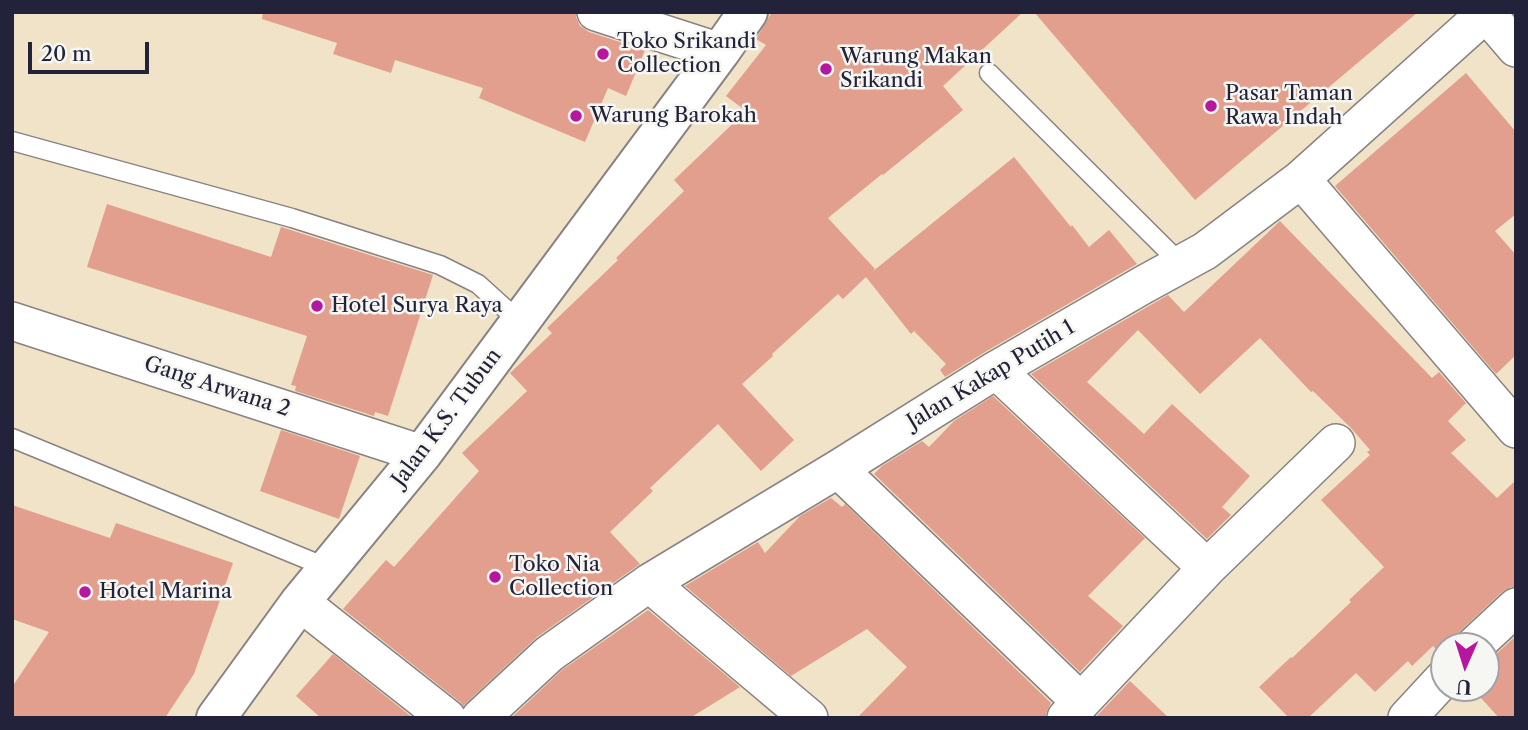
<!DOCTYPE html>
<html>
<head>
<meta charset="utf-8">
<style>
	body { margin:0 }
	#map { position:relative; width:1528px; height:730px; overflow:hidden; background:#f0e3c8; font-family:"Libre Caslon Text",serif }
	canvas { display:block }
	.frame { position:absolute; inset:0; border:14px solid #22223b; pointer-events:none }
	.north { position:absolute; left:1430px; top:632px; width:70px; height:70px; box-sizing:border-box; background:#f6f6f2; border:2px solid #a1a1a9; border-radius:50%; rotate:183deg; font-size:19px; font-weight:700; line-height:28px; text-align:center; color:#22223b }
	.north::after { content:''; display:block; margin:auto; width:24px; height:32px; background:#b5179e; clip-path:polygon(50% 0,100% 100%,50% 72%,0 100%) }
	.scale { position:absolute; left:28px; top:42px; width:121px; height:32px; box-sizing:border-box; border:4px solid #22223b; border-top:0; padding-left:9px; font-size:21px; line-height:24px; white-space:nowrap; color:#22223b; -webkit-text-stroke:5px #f6f6f2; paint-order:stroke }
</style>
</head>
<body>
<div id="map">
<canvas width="1528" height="730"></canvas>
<div class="frame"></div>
<div class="north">U</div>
<div class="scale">20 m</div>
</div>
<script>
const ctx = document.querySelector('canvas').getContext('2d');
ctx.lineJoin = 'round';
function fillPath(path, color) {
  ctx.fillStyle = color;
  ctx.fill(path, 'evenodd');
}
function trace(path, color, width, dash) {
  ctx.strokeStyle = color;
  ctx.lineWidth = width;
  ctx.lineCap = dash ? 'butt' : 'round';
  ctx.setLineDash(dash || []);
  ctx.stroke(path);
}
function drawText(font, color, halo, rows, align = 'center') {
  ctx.font = font + ' "Libre Caslon Text",serif';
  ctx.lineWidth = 5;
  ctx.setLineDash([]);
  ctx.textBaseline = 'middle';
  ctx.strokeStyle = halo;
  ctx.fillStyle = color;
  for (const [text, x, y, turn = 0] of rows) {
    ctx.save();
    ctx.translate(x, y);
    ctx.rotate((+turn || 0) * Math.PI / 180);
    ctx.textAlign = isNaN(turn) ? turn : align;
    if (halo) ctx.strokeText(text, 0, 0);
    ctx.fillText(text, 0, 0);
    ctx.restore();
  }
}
const building = new Path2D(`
	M 263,12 L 576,12 L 576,17 L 580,26 L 589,32 L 645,50 L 626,96 L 608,88 L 585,142 L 479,98 L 483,88 L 395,60 L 391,73 L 333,54 L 337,43 L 262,19 Z
	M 772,12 L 1023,12 L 943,86 L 963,110 L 883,175 L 882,174 L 828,218 L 875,269 L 872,272 L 1014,157 L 1071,227 L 1072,225 L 1089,247 L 1109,230 L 1137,264 L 985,352 L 945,377 L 940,370 L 946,364 L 914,331 L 911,334 L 866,277 L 843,299 L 838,294 L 772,354 L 773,356 L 742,384 L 794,440 L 761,471 L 718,424 L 650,488 L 653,491 L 610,532 L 640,564 L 537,637 L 463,706 L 460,702 L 343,609 L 386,560 L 394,567 L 479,471 L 462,453 L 527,391 L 510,373 L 552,333 L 547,328 L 618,260 L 616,258 L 637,237 L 684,191 L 674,180 L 746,111 L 726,96 L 766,45 L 756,39 Z
	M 1034,12 L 1418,12 L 1195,200 Z
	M 1466,73 L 1516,132 L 1516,214 L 1495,231 L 1516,255 L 1516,355 L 1496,374 L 1335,186 Z
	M 107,204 L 271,257 L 281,227 L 433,275 L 388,416 L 375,412 L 374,416 L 295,391 L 296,386 L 291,385 L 307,336 L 87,267 Z
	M 1280,221 L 1432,378 L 1439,372 L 1466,403 L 1448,421 L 1466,440 L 1451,453 L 1497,498 L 1516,480 L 1516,587 L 1511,587 L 1502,592 L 1460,631 L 1454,639 L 1454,646 L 1444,646 L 1444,658 L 1433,646 L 1412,666 L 1408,661 L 1375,692 L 1356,673 L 1308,718 L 1289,718 L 1259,687 L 1291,657 L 1292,658 L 1351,602 L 1349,600 L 1384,567 L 1321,500 L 1370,455 L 1367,452 L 1370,450 L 1351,428 L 1313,391 L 1311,392 L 1260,338 L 1200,394 L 1138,330 L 1087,382 L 1144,434 L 1172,404 L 1250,476 L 1222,507 L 1231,515 L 1207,539 L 1031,374 L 1168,295 L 1184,312 Z
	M 993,396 L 1145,538 L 1088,596 L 1123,626 L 1080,672 L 874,474 L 882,466 L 922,441 L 929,447 L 954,421 Z
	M 281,430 L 360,456 L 339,519 L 260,491 Z
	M 831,498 L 842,507 L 845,504 L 1051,703 L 1046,713 L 1046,718 L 857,718 L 907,667 L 867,629 L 791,676 L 685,586 L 758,542 L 765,553 L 800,516 Z
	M 12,505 L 110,538 L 116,523 L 233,563 L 194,674 L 165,718 L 12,718 L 12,687 L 49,632 L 12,619 Z
	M 648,610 L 740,687 L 690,718 L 511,718 L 562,670 Z
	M 1516,636 L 1516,718 L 1499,718 L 1472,688 L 1486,688 L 1486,663 Z
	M 333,654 L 413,718 L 321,718 L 296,696 Z
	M 1130,681 L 1169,718 L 1095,718 Z`);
const service = new Path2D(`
	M 989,73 L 1181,264
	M 12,141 L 292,218 L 440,265 L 478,284 L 520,322
	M 12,438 L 328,568`);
const minor = new Path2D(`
	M 596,12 L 720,52
	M 1486,13 L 1516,48
	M 1301,179 L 1516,429
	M 12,321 L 422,454
	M 996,370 L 1207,568
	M 838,469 L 1081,702
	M 649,583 L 809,718
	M 300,602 L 447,718
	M 1474,646 L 1516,607
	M 480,718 L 549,654 L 649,583 L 838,469 L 996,370 L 1143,285 L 1205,251 L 1301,179 L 1487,12
	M 1066,718 L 1207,568 L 1336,443
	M 1407,718 L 1444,678`);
const tertiary = new Path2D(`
	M 216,718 L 300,602 L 422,454 L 720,52 L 748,12`);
const markers = [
	[603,54,7,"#b5179e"],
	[826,69,7,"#b5179e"],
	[1211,106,7,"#b5179e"],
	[576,116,7,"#b5179e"],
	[317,306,7,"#b5179e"],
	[495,577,7,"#b5179e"],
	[85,592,7,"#b5179e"]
];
const poiNames = [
	["Toko Srikandi",617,42],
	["Collection",617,66],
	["Warung Makan",840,57],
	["Srikandi",840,81],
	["Pasar Taman",1225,94],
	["Rawa Indah",1225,118],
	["Warung Barokah",590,116],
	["Hotel Surya Raya",331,306],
	["Toko Nia",509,565],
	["Collection",509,589],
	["Hotel Marina",99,592]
];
const streetNames = [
	["Jalan Kakap Putih 1",991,375,-31],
	["Gang Arwana 2",217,387,18],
	["Jalan K.S. Tubun",447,418,-53]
];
fillPath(building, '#e39f8d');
trace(service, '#898282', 21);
trace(minor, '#898282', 40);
trace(tertiary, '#898282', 42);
trace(service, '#fff', 18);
trace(minor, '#fff', 37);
trace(tertiary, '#fff', 38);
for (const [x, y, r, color] of markers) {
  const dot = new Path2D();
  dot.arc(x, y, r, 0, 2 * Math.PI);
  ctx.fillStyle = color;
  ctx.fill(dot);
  trace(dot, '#f6f6f2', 2.5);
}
drawText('21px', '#22223b', '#f6f6f2', poiNames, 'left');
drawText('21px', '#22223b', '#f6f6f2', streetNames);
</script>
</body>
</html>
